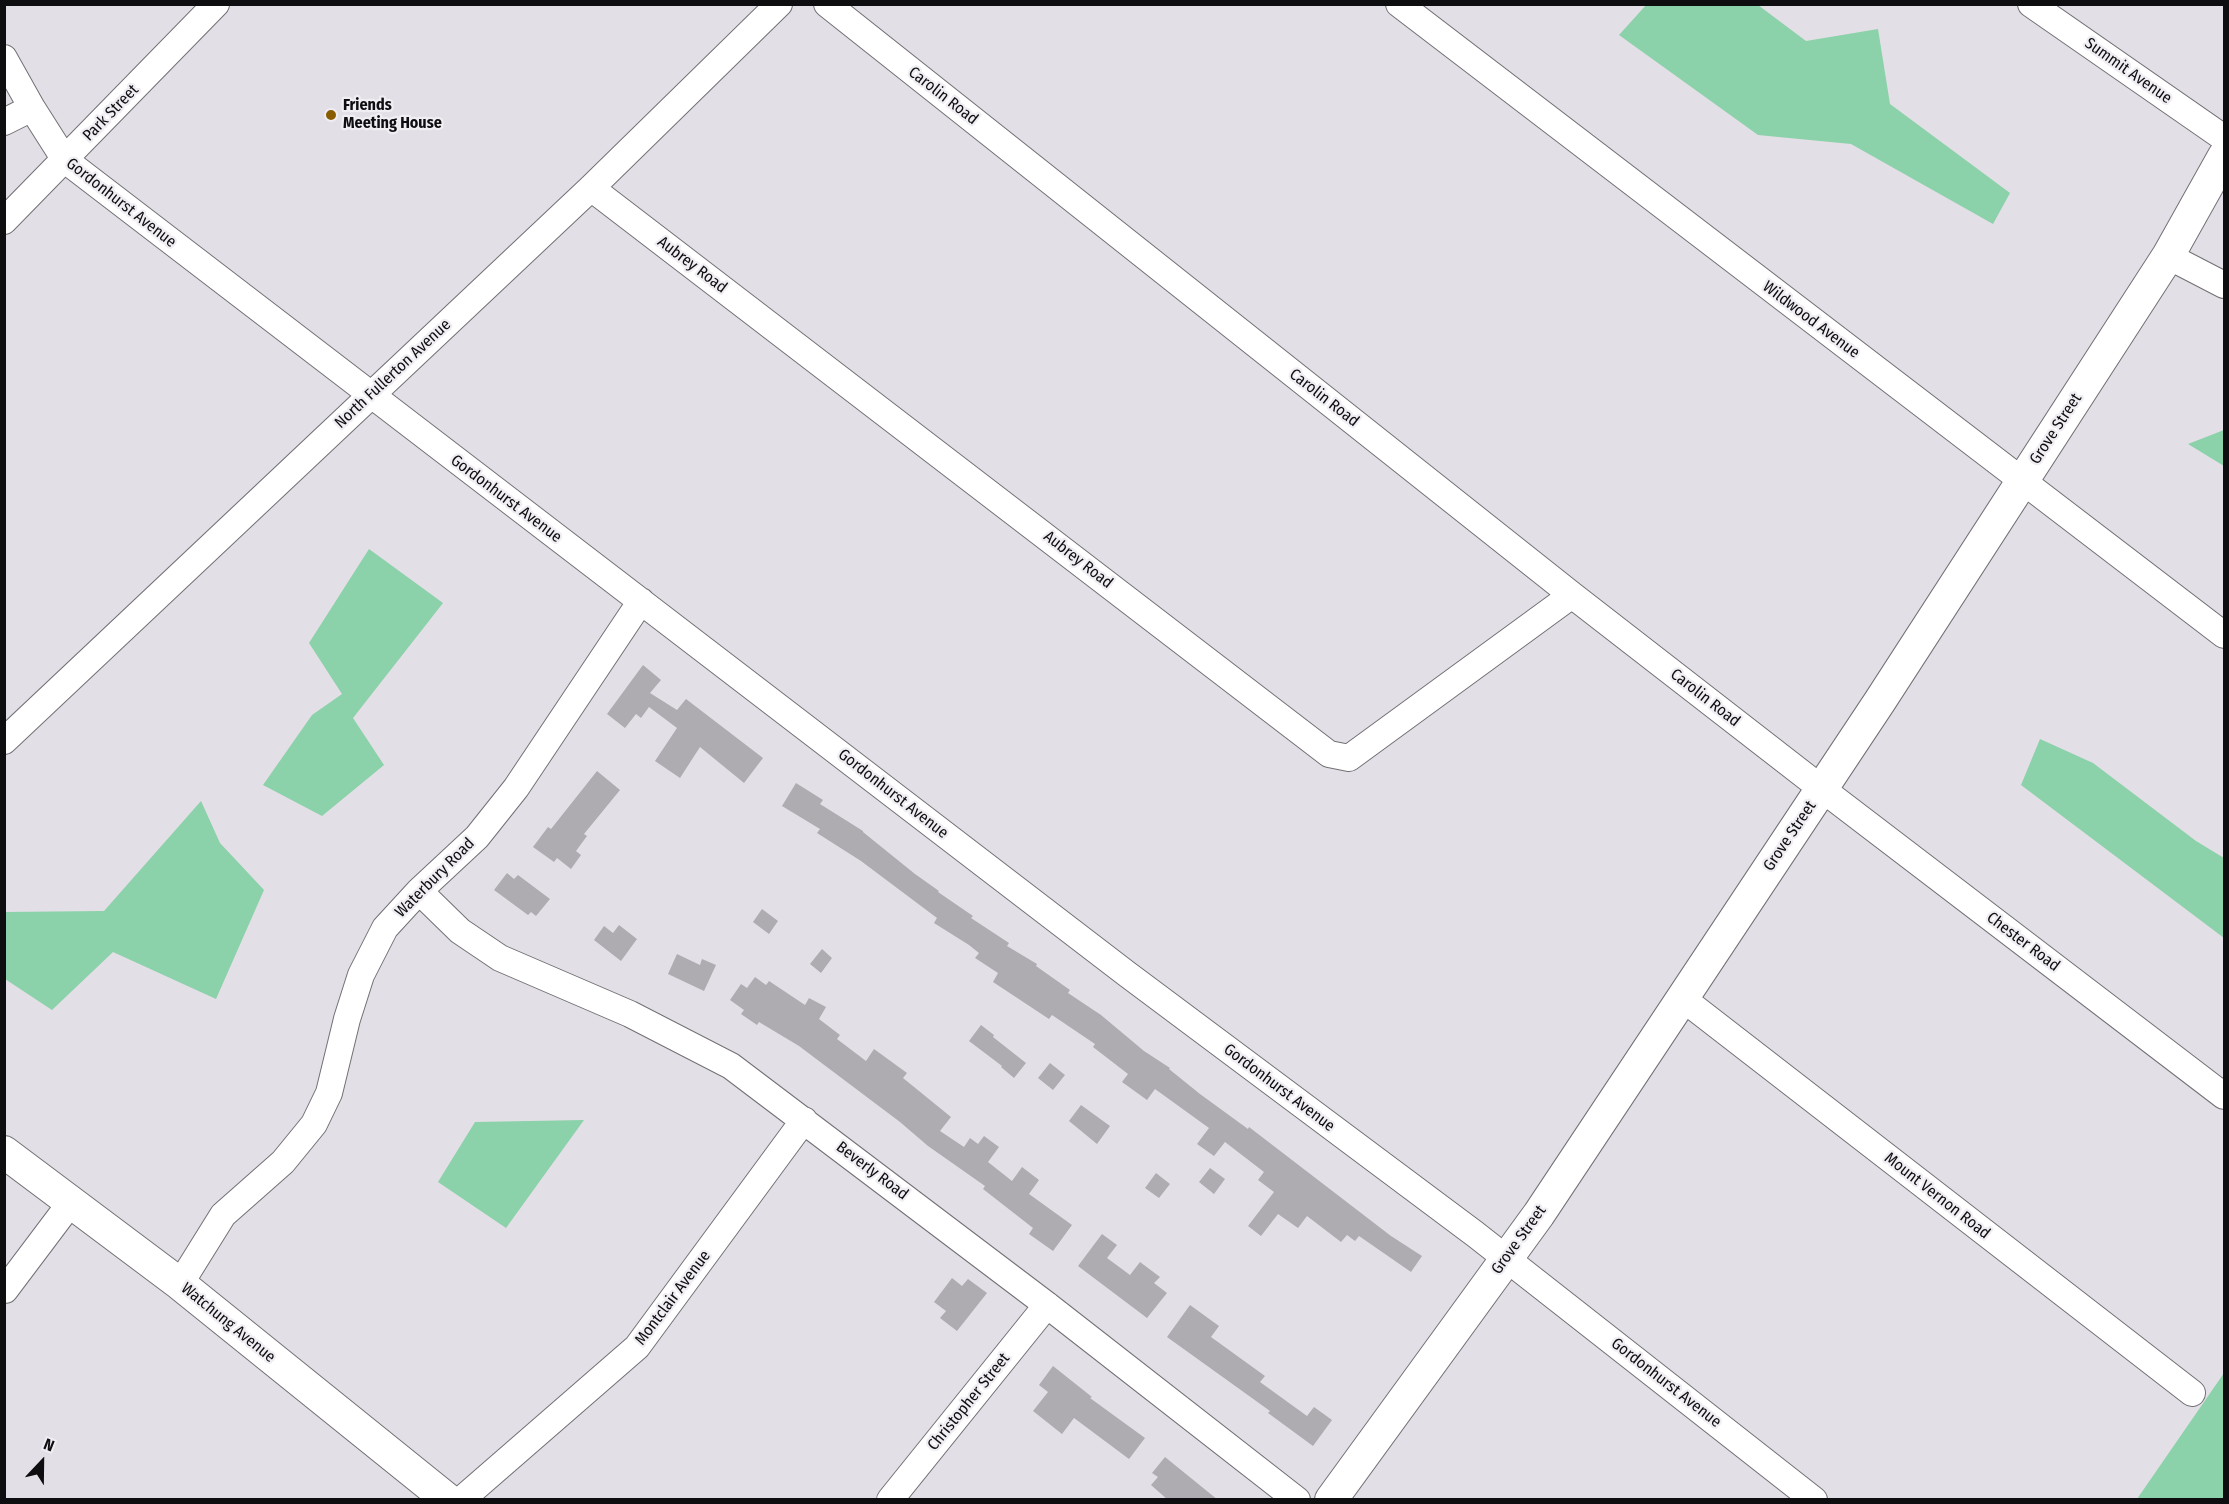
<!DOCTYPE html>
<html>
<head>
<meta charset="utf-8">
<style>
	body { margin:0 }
	#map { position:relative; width:2229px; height:1504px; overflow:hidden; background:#e3dfe6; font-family:"Fira Sans Condensed",sans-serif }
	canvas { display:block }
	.frame { position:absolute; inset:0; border:6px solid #0e0d0f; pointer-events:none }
	.north { position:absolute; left:12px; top:1432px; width:60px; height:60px; -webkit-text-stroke:4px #f0edf3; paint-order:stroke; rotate:22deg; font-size:16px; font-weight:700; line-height:24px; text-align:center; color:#0e0d0f }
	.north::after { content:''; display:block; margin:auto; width:21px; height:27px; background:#0e0d0f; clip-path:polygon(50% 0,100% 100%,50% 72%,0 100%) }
</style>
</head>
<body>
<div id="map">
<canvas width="2229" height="1504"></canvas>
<div class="frame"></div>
<div class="north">N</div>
</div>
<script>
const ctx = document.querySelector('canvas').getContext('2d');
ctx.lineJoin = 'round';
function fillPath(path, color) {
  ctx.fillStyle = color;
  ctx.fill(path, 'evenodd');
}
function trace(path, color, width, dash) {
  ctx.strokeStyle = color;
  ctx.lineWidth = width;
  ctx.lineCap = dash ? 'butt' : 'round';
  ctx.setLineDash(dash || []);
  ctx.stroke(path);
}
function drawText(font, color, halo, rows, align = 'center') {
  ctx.font = font + ' "Fira Sans Condensed",sans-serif';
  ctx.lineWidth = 4.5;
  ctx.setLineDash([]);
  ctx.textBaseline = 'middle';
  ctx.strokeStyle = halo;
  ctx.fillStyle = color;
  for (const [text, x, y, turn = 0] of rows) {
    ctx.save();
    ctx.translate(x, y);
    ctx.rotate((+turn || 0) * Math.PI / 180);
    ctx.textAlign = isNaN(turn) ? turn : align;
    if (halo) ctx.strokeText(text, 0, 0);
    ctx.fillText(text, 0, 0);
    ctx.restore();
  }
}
const green = new Path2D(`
	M 1647,4 L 1758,5 L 1806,41 L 1878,29 L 1890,104 L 2010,193 L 1993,224 L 1851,144 L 1758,135 L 1619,35 Z
	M 2224,430 L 2224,466 L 2188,444 Z
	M 369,549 L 443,603 L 353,718 L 384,765 L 322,816 L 263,785 L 312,715 L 342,694 L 309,643 Z
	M 2040,739 L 2093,763 L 2196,841 L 2224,858 L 2224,938 L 2021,785 Z
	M 201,801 L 220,843 L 264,890 L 216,999 L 113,952 L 52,1010 L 5,979 L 5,912 L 104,911 Z
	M 584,1120 L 506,1228 L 438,1182 L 475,1122 Z
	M 2224,1373 L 2224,1499 L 2137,1499 Z`);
const building = new Path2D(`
	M 643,665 L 661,680 L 650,693 L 677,710 L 686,699 L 763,758 L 744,783 L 700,747 L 680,778 L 655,761 L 677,728 L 649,707 L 641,718 L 636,714 L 625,728 L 607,714 Z
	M 597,771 L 620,790 L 584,834 L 587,836 L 576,851 L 581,855 L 571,869 L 557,858 L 554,862 L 533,847 L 548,827 L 551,829 Z
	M 796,783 L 823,800 L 820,804 L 863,831 L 863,832 L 915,874 L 939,891 L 938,892 L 973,916 L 971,918 L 1009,943 L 1007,946 L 1037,964 L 1036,966 L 1070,990 L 1068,993 L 1101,1015 L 1144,1051 L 1170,1068 L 1169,1069 L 1200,1094 L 1248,1129 L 1249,1127 L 1391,1236 L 1422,1256 L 1411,1272 L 1359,1236 L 1355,1241 L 1347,1235 L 1341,1242 L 1307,1216 L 1298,1228 L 1278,1214 L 1261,1236 L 1248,1226 L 1274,1192 L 1258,1180 L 1264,1172 L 1225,1142 L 1214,1156 L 1197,1144 L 1209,1128 L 1155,1089 L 1147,1100 L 1122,1082 L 1128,1074 L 1093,1047 L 1095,1044 L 1052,1015 L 1049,1019 L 993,982 L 998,973 L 975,958 L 979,953 L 969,945 L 934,923 L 937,918 L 861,861 L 817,833 L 820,829 L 782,806 Z
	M 507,873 L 514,879 L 518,875 L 550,899 L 536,916 L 531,912 L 528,915 L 494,890 Z
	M 762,909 L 778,921 L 769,934 L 753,922 Z
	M 619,925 L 637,939 L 621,961 L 594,940 L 604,926 L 613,933 Z
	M 822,949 L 832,958 L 821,973 L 810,964 Z
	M 677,954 L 700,965 L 702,959 L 716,965 L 704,991 L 668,974 Z
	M 755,977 L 766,985 L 769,981 L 805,1005 L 809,998 L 826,1007 L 819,1019 L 840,1035 L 837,1039 L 866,1061 L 874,1049 L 907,1073 L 903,1078 L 951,1117 L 940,1131 L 964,1147 L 970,1138 L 978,1144 L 984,1136 L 999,1147 L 988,1162 L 1012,1181 L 1022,1167 L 1039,1180 L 1029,1194 L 1072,1225 L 1053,1251 L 1029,1234 L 1033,1228 L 983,1189 L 985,1186 L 928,1146 L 900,1122 L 799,1046 L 759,1022 L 757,1025 L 741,1014 L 744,1010 L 730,1000 L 741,984 L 747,988 Z
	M 981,1025 L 994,1035 L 993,1037 L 1026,1063 L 1014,1078 L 1001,1067 L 1002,1066 L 969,1041 Z
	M 1050,1063 L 1065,1075 L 1053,1090 L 1038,1078 Z
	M 1081,1105 L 1110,1126 L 1097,1144 L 1069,1121 Z
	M 1210,1168 L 1225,1179 L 1214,1194 L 1199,1182 Z
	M 1156,1173 L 1170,1184 L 1159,1198 L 1145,1188 Z
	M 1102,1234 L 1117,1245 L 1107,1258 L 1130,1275 L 1140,1262 L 1160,1277 L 1154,1283 L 1167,1293 L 1147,1318 L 1078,1266 Z
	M 952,1278 L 962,1286 L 968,1279 L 987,1293 L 957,1331 L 940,1318 L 946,1311 L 934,1302 Z
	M 1190,1305 L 1219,1326 L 1211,1337 L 1265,1376 L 1260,1382 L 1307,1416 L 1314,1407 L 1332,1420 L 1313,1446 L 1268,1413 L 1270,1411 L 1167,1337 Z
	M 1053,1366 L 1092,1397 L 1090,1398 L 1145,1438 L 1129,1459 L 1074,1418 L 1062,1434 L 1033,1411 L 1048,1392 L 1039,1385 Z
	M 1165,1457 L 1218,1500 L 1168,1500 L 1151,1485 L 1158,1477 L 1152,1473 Z`);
const minor = new Path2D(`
	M 827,4 L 1572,595 L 1822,789 L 2224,1096
	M 1399,4 L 2224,635
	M 2031,4 L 2224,138
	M 4,58 L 32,108 L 65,160 L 1127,974 L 1475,1234 L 1814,1500
	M 4,122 L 32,108
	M 591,188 L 1329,754 L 1349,758 L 1572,595
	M 4,221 L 216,4
	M 2168,256 L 2224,285
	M 4,741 L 591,188 L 779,4
	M 419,891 L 460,931 L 500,958 L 630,1014 L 731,1066 L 1047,1305 L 1297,1500
	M 1682,998 L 2192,1393
	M 180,1284 L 223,1215 L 283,1162 L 314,1124 L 329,1093 L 347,1019 L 361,975 L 385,928 L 419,891 L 477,837 L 516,788 L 641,601
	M 5,1290 L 72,1201
	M 461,1500 L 637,1347 L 804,1120
	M 890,1500 L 1047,1305`);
const major = new Path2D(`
	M 4,1152 L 180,1284 L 448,1500
	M 1331,1500 L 1539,1214 L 1880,701 L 2168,256 L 2224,156`);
const markers = [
	[331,115,6,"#895c00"]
];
const streetNames = [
	["Summit Avenue",2128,71,35],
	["Carolin Road",943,96,38],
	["Park Street",111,113,-46],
	["Gordonhurst Avenue",121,203,38],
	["Aubrey Road",692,265,37],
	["Wildwood Avenue",1811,320,37],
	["North Fullerton Avenue",393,374,-43],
	["Carolin Road",1324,398,38],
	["Grove Street",2056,429,-57],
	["Gordonhurst Avenue",506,499,37],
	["Aubrey Road",1078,560,38],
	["Carolin Road",1705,698,38],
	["Gordonhurst Avenue",893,794,38],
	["Grove Street",1790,836,-56],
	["Waterbury Road",435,878,-45],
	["Chester Road",2023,942,37],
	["Gordonhurst Avenue",1279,1088,37],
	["Beverly Road",872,1171,37],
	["Mount Vernon Road",1937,1196,38],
	["Grove Street",1519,1240,-54],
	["Montclair Avenue",673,1298,-53],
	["Watchung Avenue",228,1323,39],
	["Gordonhurst Avenue",1666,1383,38],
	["Christopher Street",969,1402,-51]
];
const poiNames = [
	["Friends",343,106],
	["Meeting House",343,124]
];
fillPath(green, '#8bd1a9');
fillPath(building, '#aeabb1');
trace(minor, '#737075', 28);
trace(major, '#737075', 34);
trace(minor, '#fff', 26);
trace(major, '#fff', 32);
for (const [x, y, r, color] of markers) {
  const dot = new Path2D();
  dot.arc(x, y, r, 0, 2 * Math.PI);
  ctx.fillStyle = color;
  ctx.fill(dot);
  trace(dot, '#f0edf3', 2);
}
drawText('16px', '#0e0d0f', '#f0edf3', streetNames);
drawText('bold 16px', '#0e0d0f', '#f0edf3', poiNames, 'left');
</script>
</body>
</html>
